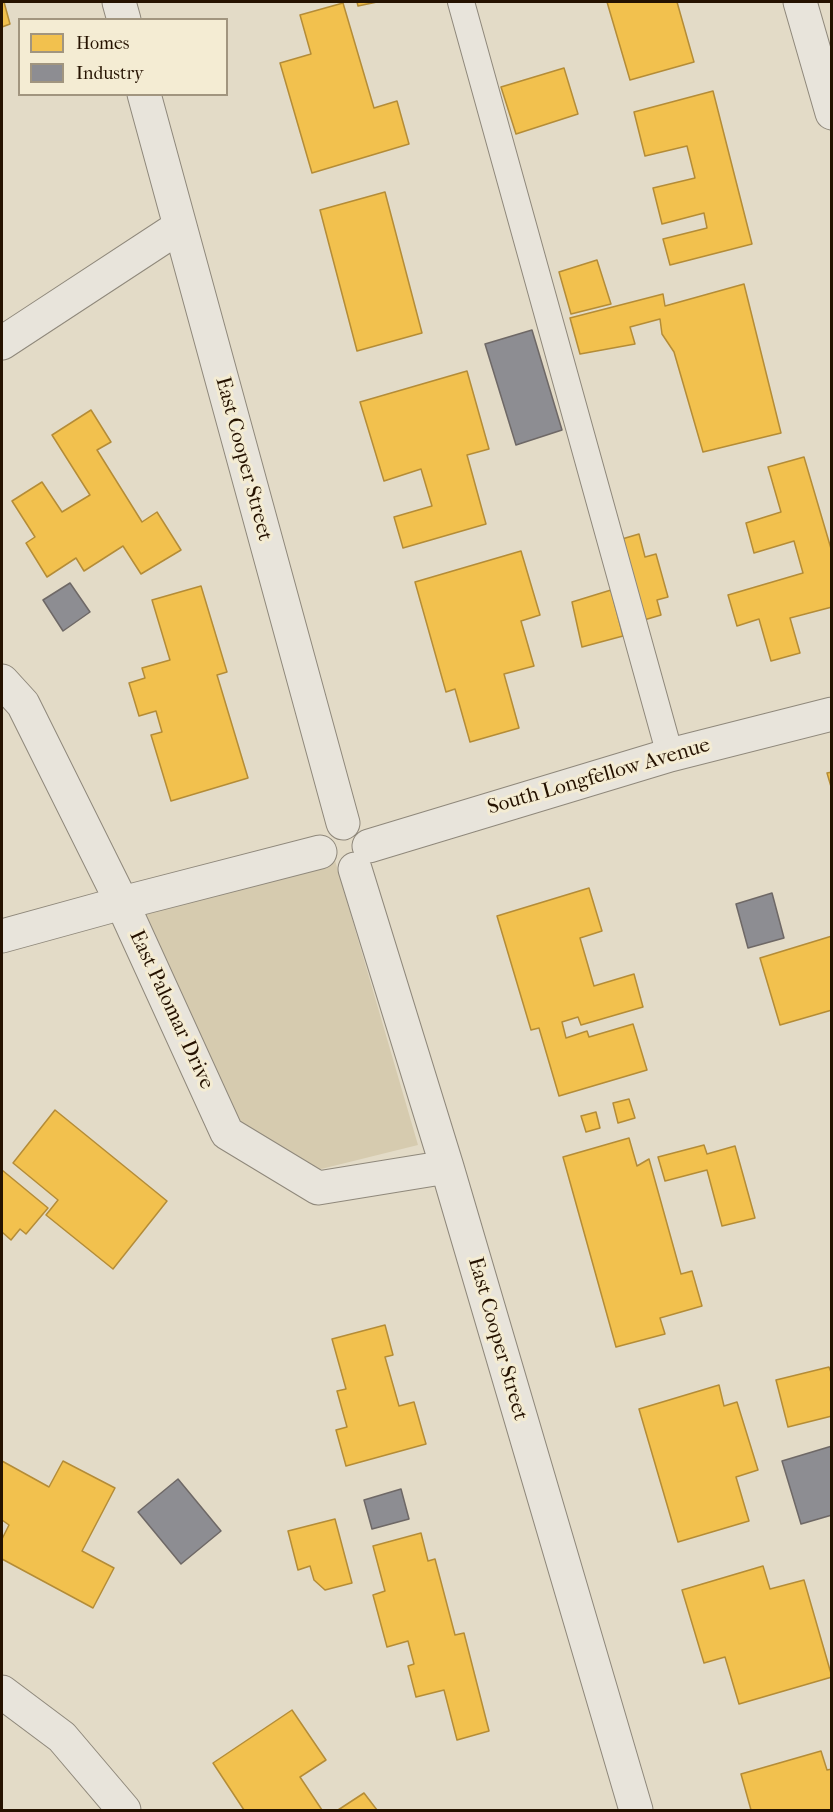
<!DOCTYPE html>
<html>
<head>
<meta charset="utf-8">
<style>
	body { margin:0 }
	#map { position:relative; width:833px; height:1812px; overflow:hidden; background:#e3dbc7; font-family:"IM FELL French Canon",serif }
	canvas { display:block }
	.frame { position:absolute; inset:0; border:3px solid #251200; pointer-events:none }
	.legend { position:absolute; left:18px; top:18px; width:210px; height:78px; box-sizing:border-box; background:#f4ecd3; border:2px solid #a1957f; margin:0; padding:8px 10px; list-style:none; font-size:18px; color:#251200 }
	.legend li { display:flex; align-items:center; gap:12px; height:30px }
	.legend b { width:30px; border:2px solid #a1957f }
</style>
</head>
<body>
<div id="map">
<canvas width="833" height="1812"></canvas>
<div class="frame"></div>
<ul class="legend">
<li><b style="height:16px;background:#f2c14e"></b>Homes</li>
<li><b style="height:16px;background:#8d8d92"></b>Industry</li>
</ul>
</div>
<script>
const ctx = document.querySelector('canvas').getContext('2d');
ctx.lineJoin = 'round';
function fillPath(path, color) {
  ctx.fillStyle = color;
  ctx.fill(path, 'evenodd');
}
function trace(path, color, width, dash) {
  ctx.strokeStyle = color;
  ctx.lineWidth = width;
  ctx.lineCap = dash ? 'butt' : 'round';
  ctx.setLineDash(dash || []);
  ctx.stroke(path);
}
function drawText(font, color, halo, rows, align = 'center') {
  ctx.font = font + ' "IM FELL French Canon",serif';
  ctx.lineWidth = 6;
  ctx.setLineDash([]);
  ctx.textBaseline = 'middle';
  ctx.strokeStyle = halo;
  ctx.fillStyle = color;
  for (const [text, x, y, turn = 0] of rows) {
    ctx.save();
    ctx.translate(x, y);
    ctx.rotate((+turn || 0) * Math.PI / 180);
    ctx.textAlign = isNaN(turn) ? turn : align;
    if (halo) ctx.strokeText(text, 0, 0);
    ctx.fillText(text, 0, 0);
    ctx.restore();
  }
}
const green = new Path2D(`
	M 334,857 L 418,1145 L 317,1170 L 234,1122 L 135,913 Z`);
const homes = new Path2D(`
	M 2,2 L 4,2 L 10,24 L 2,27 Z
	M 357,2 L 377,2 L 358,6 Z
	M 607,2 L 677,2 L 694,62 L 630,80 Z
	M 343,3 L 374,108 L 397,101 L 409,144 L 312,173 L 280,63 L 311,54 L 300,15 Z
	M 564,68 L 578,114 L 516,134 L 501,87 Z
	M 713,91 L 752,244 L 670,265 L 663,239 L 707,228 L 704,213 L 662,224 L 653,188 L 695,178 L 687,146 L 645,156 L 634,112 Z
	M 385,192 L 422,333 L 357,351 L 320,210 Z
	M 597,260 L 611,304 L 571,314 L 559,272 Z
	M 744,284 L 781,433 L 703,452 L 674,352 L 662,334 L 660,319 L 630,327 L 635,344 L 580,354 L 570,318 L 663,294 L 665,306 Z
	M 467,371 L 489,449 L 467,455 L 486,524 L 403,548 L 394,517 L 432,506 L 421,469 L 384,481 L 360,402 Z
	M 91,410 L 111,442 L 97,450 L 142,522 L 157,512 L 181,550 L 141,574 L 123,546 L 84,571 L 76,558 L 47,577 L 26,543 L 35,537 L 12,501 L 42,482 L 62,512 L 90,495 L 52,435 Z
	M 804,457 L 832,552 L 832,607 L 790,618 L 800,653 L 771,661 L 759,619 L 737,626 L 728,595 L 803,573 L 794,541 L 754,553 L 746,523 L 781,512 L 768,467 Z
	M 639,534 L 645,557 L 656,554 L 668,597 L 657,600 L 661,615 L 644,620 L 622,539 Z
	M 521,551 L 540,615 L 521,621 L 534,666 L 504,674 L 519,728 L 470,742 L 455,689 L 446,692 L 415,582 Z
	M 201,586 L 227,672 L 217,675 L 248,778 L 171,801 L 151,735 L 162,732 L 156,711 L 139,716 L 129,683 L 145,678 L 142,668 L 170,660 L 152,600 Z
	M 611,590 L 623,636 L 582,647 L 572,602 Z
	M 832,772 L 832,790 L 827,773 Z
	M 589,888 L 602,931 L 580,938 L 594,986 L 634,974 L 643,1007 L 581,1025 L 578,1017 L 562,1022 L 566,1038 L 587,1031 L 589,1037 L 633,1024 L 647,1070 L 559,1096 L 539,1028 L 531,1030 L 497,916 Z
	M 832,936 L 832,1010 L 780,1025 L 760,958 Z
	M 629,1099 L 635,1118 L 618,1123 L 613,1103 Z
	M 55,1110 L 167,1201 L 113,1269 L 46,1215 L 58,1200 L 13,1163 Z
	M 596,1112 L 600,1128 L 586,1132 L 581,1116 Z
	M 629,1138 L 637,1166 L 649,1159 L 681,1274 L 692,1271 L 702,1306 L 660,1318 L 665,1334 L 616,1347 L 563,1157 Z
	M 704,1145 L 707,1154 L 735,1146 L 755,1218 L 722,1226 L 707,1170 L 665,1181 L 658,1157 Z
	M 2,1170 L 48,1208 L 26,1234 L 20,1229 L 11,1240 L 2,1232 Z
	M 385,1325 L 393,1355 L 385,1357 L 399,1406 L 414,1402 L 426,1444 L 346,1466 L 336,1430 L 347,1427 L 337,1391 L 346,1389 L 332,1339 Z
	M 829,1367 L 832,1375 L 832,1416 L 788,1427 L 776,1380 Z
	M 719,1385 L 724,1406 L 737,1402 L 758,1470 L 736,1477 L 749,1521 L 678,1542 L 639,1409 Z
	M 2,1461 L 49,1487 L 63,1461 L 115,1488 L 82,1551 L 114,1568 L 93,1608 L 2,1559 L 2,1539 L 9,1525 L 2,1520 Z
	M 335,1519 L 352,1583 L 325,1590 L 314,1580 L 310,1566 L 298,1570 L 288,1531 Z
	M 421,1533 L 428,1561 L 435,1559 L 455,1635 L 464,1633 L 489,1731 L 457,1740 L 444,1690 L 416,1697 L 408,1666 L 414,1664 L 408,1641 L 387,1647 L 373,1595 L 385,1591 L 373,1546 Z
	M 763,1566 L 770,1589 L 804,1580 L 832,1677 L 739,1704 L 725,1657 L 704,1663 L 682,1590 Z
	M 292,1710 L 326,1760 L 300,1777 L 322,1810 L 244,1810 L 213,1763 Z
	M 821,1751 L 827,1770 L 832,1769 L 832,1810 L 751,1810 L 741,1774 Z
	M 364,1793 L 377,1810 L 338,1810 Z`);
const industry = new Path2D(`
	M 532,330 L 562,430 L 516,445 L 485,344 Z
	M 70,583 L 90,612 L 63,631 L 43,600 Z
	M 772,893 L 784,938 L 748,948 L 736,904 Z
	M 832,1446 L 832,1515 L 801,1524 L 782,1461 Z
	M 178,1479 L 221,1531 L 181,1564 L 138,1512 Z
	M 401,1489 L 409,1519 L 372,1529 L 364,1500 Z`);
const service = new Path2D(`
	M 461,2 L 670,755`);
const minor = new Path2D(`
	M 119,2 L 124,20
	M 800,2 L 832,113
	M 144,94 L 343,823
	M 2,343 L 179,227
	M 2,681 L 23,704 L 122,903 L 227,1133 L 318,1188 L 447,1167
	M 369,846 L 670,755 L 832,714
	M 355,869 L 447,1167 L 636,1810
	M 2,936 L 122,903 L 320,852
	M 2,1692 L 62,1737 L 124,1810`);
const streetNames = [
	["East Cooper Street",243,459,75],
	["South Longfellow Avenue",599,777,-16],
	["East Palomar Drive",171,1010,65],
	["East Cooper Street",497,1339,74]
];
fillPath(green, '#d6cbaf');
fillPath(homes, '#f2c14e');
trace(homes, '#b48c37', 1.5);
fillPath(industry, '#8d8d92');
trace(industry, '#6e6866', 1.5);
trace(service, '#8f887b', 28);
trace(minor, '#8f887b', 35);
trace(service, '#e8e4db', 26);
trace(minor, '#e8e4db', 33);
drawText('21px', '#251200', '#f4ecd3', streetNames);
</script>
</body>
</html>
